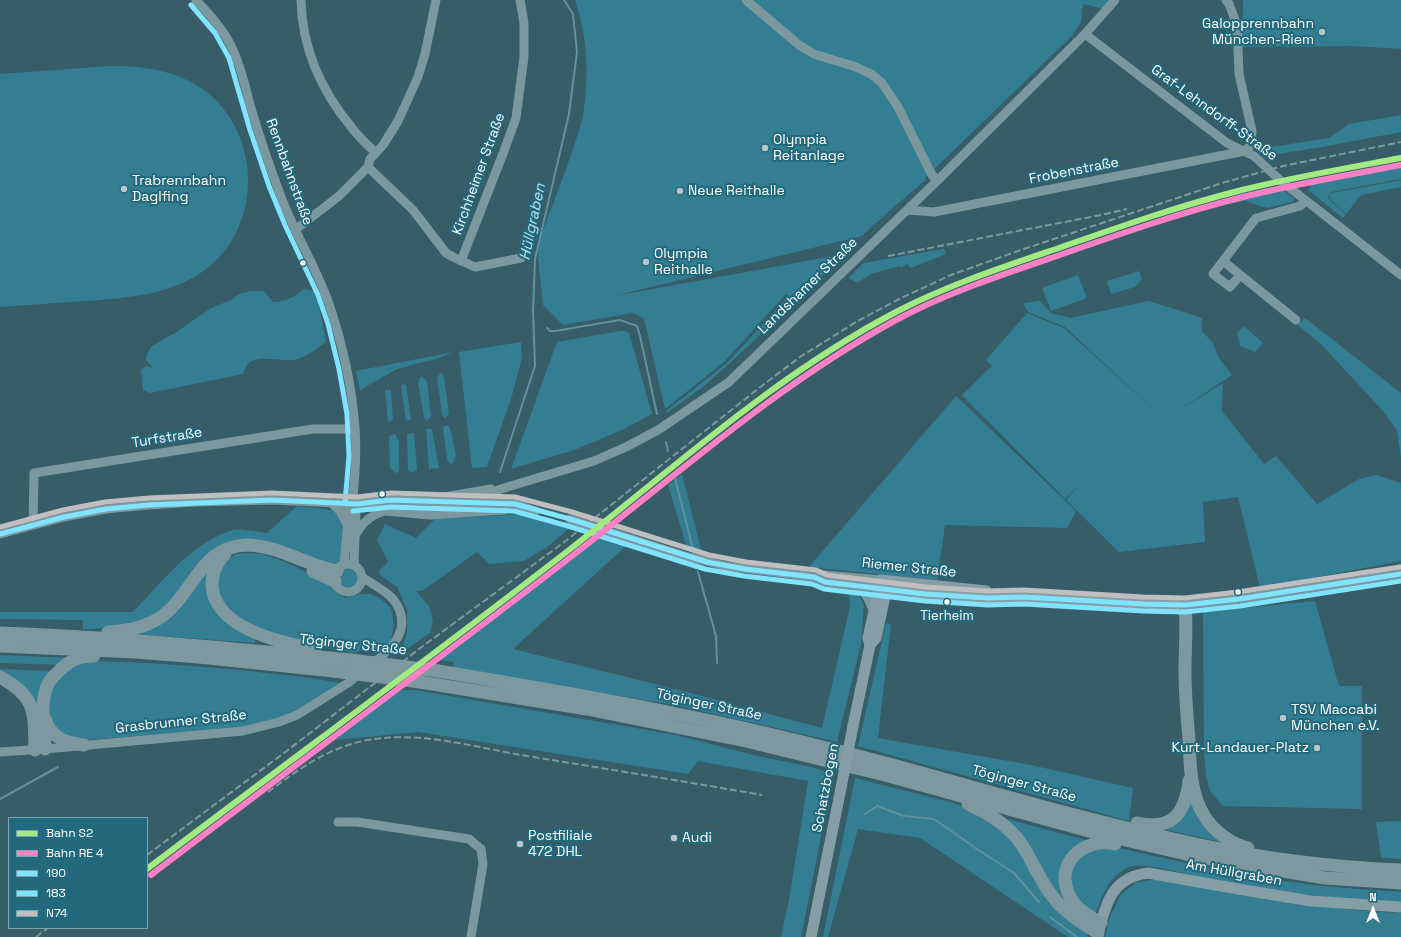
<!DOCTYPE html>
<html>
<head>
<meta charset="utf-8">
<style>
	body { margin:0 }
	#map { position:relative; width:1401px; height:937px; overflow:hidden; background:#375d68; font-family:"Space Grotesk",sans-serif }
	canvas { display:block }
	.legend { position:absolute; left:8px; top:817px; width:140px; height:112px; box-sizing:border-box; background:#22697d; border:1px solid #7aa5b1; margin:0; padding:5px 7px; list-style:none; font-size:12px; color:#fff }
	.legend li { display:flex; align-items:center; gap:8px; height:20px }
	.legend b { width:20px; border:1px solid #7aa5b1 }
	.north { position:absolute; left:1353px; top:889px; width:40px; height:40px; -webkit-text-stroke:3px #22697d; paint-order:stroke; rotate:0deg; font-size:11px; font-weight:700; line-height:16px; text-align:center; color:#fff }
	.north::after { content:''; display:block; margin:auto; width:14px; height:18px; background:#fff; clip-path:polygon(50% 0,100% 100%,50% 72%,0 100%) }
</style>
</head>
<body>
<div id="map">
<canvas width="1401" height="937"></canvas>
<ul class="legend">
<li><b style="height:5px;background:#a2eb82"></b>Bahn S2</li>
<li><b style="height:5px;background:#ff80c5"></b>Bahn RE 4</li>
<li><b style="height:5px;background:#80e3ff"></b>190</li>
<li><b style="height:5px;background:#80e3ff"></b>183</li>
<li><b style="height:5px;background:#bfbfbf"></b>N74</li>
</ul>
<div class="north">N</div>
</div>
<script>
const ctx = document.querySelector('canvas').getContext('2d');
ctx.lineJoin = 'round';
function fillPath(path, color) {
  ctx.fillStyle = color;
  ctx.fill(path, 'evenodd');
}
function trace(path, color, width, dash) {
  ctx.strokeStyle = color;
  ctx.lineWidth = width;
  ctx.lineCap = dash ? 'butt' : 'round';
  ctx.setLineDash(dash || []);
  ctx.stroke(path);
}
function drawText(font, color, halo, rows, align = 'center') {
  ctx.font = font + ' "Space Grotesk",sans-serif';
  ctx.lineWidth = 4;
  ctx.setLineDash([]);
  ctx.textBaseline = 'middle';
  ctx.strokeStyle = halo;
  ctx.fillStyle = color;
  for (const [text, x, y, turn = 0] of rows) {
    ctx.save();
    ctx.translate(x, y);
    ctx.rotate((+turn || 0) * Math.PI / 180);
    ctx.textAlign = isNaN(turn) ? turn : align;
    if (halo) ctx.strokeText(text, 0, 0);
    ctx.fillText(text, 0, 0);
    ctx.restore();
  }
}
const green = new Path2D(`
	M 575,0 L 1110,0 L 1104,9 L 1083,4 L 1081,22 L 1072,36 L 925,178 L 926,180 L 895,206 L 862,236 L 614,296 L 845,254 L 729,364 L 703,387 L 667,413 L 666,411 L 727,363 L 789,296 L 786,294 L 724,362 L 665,409 L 644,319 L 633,313 L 563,325 L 543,305 L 538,259 L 539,241 C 549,214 560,186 570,158 C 575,142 582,125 584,108 C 589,71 587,36 575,0 Z
	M 1243,0 L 1401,0 L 1401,49 L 1352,46 L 1242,47 Z
	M 109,66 C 137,66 163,68 189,81 C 264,118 269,233 196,276 C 162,296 123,298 85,301 C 56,303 28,305 0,307 L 0,74 Z
	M 1401,115 L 1401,132 L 1327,146 L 1266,156 L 1265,148 L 1329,138 L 1349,124 Z
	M 1378,167 L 1380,170 L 1401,167 L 1401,179 L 1331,192 L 1328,198 L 1346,215 L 1343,218 L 1307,189 L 1311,188 L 1308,184 L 1302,185 L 1303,181 Z
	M 1401,180 L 1401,187 L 1361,195 L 1346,214 L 1329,198 L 1331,193 Z
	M 1279,187 L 1294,198 L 1293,202 L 1267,208 L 1245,201 L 1227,204 L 1226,198 L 1265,188 Z
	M 944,249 L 946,254 L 911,268 L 907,264 L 901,268 L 899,266 L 871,274 L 857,283 L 849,278 L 863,263 Z
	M 1139,271 L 1142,279 L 1135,287 L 1111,294 L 1107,281 Z
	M 1078,275 L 1087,298 L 1051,311 L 1042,288 Z
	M 304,289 L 314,291 L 319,305 L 326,342 C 316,349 305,358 293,360 C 282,361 262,356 252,361 C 247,363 245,369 243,374 L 150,393 L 143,390 L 141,370 L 146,366 L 153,368 L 146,360 L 147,354 L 152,346 L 175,333 L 211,308 L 231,300 L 239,294 L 250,291 L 264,291 L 273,302 C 286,302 294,297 304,289 Z
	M 1040,301 L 1051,313 L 1070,318 L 1149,301 L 1202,318 L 1202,331 L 1213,343 L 1219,358 L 1232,375 L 1178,411 L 1223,383 L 1222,411 L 1264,464 L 1276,456 L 1317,504 L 1359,479 L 1376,475 L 1401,483 L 1401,561 L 1260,588 L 1238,497 L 1203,502 L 1205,542 L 1119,552 L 1066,500 L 1080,484 L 1065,499 L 962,395 L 992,366 L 986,360 L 1027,313 L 1064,328 L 1165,420 L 1065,327 L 1028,312 L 1023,303 Z
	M 1305,318 L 1401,393 L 1401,458 L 1397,430 L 1383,411 L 1321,344 L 1309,334 L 1297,325 Z
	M 1244,326 L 1263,343 L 1255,352 L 1240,346 L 1237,333 Z
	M 620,331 L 625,331 L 629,333 L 652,414 L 622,430 L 577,449 L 511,469 L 557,342 Z
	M 521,342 L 522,358 L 511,399 L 487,467 L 472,468 L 459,352 Z
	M 453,352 L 439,358 L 397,369 L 360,390 L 356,371 Z
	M 441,373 L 444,377 L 449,414 L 445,418 L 442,415 L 437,377 Z
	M 421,376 L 427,381 L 431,417 L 426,421 L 424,417 L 418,383 Z
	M 406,384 L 411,420 L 406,421 L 401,385 Z
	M 385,390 L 391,390 L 393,420 L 388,422 Z
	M 956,396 L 1076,511 L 1067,528 L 945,525 L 937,580 L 809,567 Z
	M 448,425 L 451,431 L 456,456 L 452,465 L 447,460 L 443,427 Z
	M 426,429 L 432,429 L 439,468 L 429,469 Z
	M 414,433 L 417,469 L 413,473 L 408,470 L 407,434 Z
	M 395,434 L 399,441 L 399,472 L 396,473 L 390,468 L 389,436 Z
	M 682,474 L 702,554 L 688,551 L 668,485 Z
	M 297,506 L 333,510 L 345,523 C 344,533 346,563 334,566 C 331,566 329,566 327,566 L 282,545 L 256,541 L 238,540 L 167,608 L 154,618 L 118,628 L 83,629 L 83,620 L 0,619 L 0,612 L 133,612 C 161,583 193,541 233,530 C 241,528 258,532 267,533 Z
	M 525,514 L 551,518 L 572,526 L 547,547 L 524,561 L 489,564 L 477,552 L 422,591 L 416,591 L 429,606 L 433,621 L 430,633 L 401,653 L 407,632 L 407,610 L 397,587 L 380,575 L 379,571 L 388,562 L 377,540 L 385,524 L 416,538 L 435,519 Z
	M 596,534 L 626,546 L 513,649 L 667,687 L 822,728 L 850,607 L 849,591 L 855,592 L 860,597 L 864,605 L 861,644 L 837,742 L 675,705 L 453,668 L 454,662 L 436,660 Z
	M 247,553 L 262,554 L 286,562 L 330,584 L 339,595 L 346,598 L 360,594 L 370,594 L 381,599 L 391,608 L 394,625 L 391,640 L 380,652 L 361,649 L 357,653 L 308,645 L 252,628 L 221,604 L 215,587 L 217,572 L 225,562 L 236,554 Z
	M 214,560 L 219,616 L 239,631 L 255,637 L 255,643 L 136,634 Z
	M338 578a10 10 0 1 1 20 0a10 10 0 1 1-20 0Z
	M 1315,601 L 1338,683 L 1340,686 L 1362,686 L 1362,809 L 1223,806 L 1210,791 L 1206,776 L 1204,750 L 1203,612 Z
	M 886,623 L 891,624 L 878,738 L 1031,765 L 1133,788 L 1129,821 L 858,746 Z
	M 0,655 L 73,658 L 60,665 L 0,663 Z
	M 89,661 C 145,662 202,666 258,672 C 286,675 313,678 340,683 L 305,706 L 271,722 L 232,729 L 71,741 L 61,736 L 48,714 L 48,705 L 53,685 L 64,671 Z
	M 0,669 L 53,671 L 39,711 L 0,674 Z
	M 391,690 L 415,690 L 676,735 L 753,755 L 811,767 L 832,773 L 816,863 L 801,937 L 781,937 L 789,900 L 808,781 L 698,761 L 688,774 L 418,732 L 336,740 Z
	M 855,778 L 950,802 L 971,809 L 994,823 L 1011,839 L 1085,929 L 1088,937 L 1068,937 L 920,838 L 858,829 L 828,937 L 823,937 Z
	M 1191,791 L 1225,843 L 1159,828 Z
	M 1000,817 L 1089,841 L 1073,852 L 1069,908 Z
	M 1401,821 L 1401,859 L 1381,858 L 1376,822 Z
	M 1110,846 C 1163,858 1217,871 1271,879 C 1314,886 1358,889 1401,892 L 1401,903 C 1332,899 1264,891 1196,876 C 1179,873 1141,861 1127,868 C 1108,878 1102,896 1095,915 L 1093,915 L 1070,890 L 1071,867 L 1086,850 Z
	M 1159,879 C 1238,893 1321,910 1401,913 L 1401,937 L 1105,937 L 1109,919 L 1121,894 L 1137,882 Z`);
const stream = new Path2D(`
	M 547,328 L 550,331 L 555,331 L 620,320 L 637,326 L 640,336 L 657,414
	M 666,442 L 668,451
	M 500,472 L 535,366 L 533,311 L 535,259 L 569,114 L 577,52 L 573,14 L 564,0
	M 675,478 L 694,553
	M 698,572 L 716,636 L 717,663
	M 0,799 L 58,767
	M 865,814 L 877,806 L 904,816 L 934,819 L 977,849 L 1014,873 L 1039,902
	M 1050,917 L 1077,937`);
const minor = new Path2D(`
	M 196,0 C 209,14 224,30 232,48 C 241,66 245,86 250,105 C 259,135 269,165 280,194 C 294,233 317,268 330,307 C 343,346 352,388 355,428 C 357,453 355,479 352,504 L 349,509 L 344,565
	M 301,0 C 302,48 322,92 352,128 C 359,137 367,145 375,152
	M 746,0 L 799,45 L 814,54 L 856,67 L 871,74 L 882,83 L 898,107 L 932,175 L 938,180
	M 1226,0 L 1229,4 L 1237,25 L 1239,74 L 1252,131 L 1251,145 L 1245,151
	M 1085,34 L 1227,143 L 1254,156 L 1281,181 L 1401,275
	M 368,167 L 413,210 L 446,253 L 455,258 L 475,267 L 521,258
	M 908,210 L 934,212 L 1245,151
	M 295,230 L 339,196 L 368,167 L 370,159 L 383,145 L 398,121 L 418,77 L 425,54 L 436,0
	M 461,261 L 504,151 L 516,118 L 524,57 L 524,23 L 520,0
	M 1223,261 L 1213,274 L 1230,287 L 1240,275
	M 1296,320 L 1223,261 L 1256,218 L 1300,206 L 1306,201
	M 438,498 L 491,489
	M 330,502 L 340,511 L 347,524
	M 352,504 L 356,510 L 354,565
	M 362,505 L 385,511 L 430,515 L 504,510
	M 430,515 L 504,488 L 594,461 L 626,447 L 658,430 L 729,382 L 938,180 L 1085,34 L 1115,0
	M 33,525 L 34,473 L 313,429 L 355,429
	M 0,534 L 64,517 L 106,509 L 149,505 L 195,502 L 272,500 L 357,504 L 391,500 L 515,504 L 536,511
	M 356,534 C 363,522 371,515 385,511
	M 632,539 L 685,556 L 726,566 L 814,577 L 825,582 L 878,588
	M334 578a14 14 0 1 1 28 0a14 14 0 1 1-28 0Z
	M 362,577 C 372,584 385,590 393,599 C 414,626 394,648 372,664
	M 814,577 L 825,575 L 881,580
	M 855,586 C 866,591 869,600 873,610
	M 1185,605 L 1239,599 L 1401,574
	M 0,752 L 45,749 L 243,731 L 279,722 L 297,715 L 348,683 L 360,673
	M 338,822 L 357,822 L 469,839 L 481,849 L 483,864 L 471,937`);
const major = new Path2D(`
	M 878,588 L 925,594 L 988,598 L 1024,597 L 1143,604 L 1185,605
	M 870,645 L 868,638 L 881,580 L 986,591
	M 853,726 L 870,645 L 876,638 L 888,582
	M 1099,930 C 1107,901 1113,877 1148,873 L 1244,890 L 1311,901 L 1401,907
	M 811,937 L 841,788`);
const highway = new Path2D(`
	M 225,554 C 216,563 212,573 212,585 C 214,628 281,643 315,649
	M 313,571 L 335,581
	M 1185,605 C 1187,627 1185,649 1185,672 C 1185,694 1187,717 1189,739 C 1190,765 1190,794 1205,817 C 1214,831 1231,844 1248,848
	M 108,632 C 128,631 149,627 165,614 C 194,591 201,547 246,545 C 277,545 306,565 337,571
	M 0,633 C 117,637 234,649 351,660
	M 0,646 L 135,652 L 199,657 L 334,671
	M 438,671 C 516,684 594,697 672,713 C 745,727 817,745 889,764 C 992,792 1095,823 1200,845 C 1266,859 1333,867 1401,870
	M 0,677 C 37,697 34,712 35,750
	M 420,682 L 587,709 L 746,741 L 885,775 L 1100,834 L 1199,857 L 1325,878 L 1401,883
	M 45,719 C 51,738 66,743 84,745
	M 45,749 C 45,729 39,703 48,684 C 51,678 56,674 60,670 C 70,660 80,656 94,656
	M 968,804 C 986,812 1003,822 1016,837 C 1031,855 1038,879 1053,897 C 1064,912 1082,923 1098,933
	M 1137,823 C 1173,831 1185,813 1189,781
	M 1101,923 C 1088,916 1075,908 1069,895 C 1054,863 1084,837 1115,844`);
const rail = new Path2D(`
	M 888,256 L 1101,215 L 1127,209
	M 268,792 C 299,769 329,747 368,740 C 420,731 470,746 521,755 C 601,768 682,781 762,795
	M 147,855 L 284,753 L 423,646 L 563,543 L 763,385 L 800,357 L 856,322 L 899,299 L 951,275 L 1015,252 L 1222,183 L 1283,166 L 1401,142
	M 36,937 L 48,928`);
const minorBridge = new Path2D(`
	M 570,519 L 632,539`);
const majorBridge = new Path2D(`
	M 841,788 L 853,726`);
const highwayBridge = new Path2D(`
	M 351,660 L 438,671
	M 334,671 L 420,682`);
const bus1 = new Path2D(`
	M 0,534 L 64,517 L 106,509 L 149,505 L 272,500 L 357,504 L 391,500 L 515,504 L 570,519 L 707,562 L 745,569 L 814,577 L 825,582 L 925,594 L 988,598 L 1024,597 L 1143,604 L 1185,605 L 1239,599 L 1401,574`);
const bus2 = new Path2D(`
	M 191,5 L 215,33 L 229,58 L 250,130 L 269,186 L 285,225 L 318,295 L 328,324 L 339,369 L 347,414 L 349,456 L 345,503
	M 353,511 L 391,507 L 514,511 L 568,526 L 705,569 L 744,576 L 812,584 L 824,589 L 925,601 L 988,605 L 1024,604 L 1143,611 L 1185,612 L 1240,606 L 1401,581`);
const bus3 = new Path2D(`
	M 0,527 L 63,510 L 105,502 L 149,498 L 272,493 L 357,497 L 391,493 L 515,497 L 572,512 L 709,555 L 746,562 L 816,570 L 827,575 L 926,587 L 988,591 L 1024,590 L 1143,597 L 1185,598 L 1238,592 L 1400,567`);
const rail1 = new Path2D(`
	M 147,869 C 288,762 430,658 569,550 C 675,467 776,375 896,312 C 946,286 1000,268 1053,250 C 1116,228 1178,206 1242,190 C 1295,177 1348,168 1401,158`);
const rail2 = new Path2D(`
	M 151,875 C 291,768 433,664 572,556 C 678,474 779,383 898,319 C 947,293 1001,275 1054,257 C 1117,235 1179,213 1243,197 C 1295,184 1348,175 1401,165`);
const markers = [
	[1322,32,4,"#b9c6ca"],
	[765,148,4,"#b9c6ca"],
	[124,189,4,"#b9c6ca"],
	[680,191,4,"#b9c6ca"],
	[646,262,4,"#b9c6ca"],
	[303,263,3.5,"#fff"],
	[382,494,3.5,"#fff"],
	[1238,592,3.5,"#fff"],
	[947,602,3.5,"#fff"],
	[1283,718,4,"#b9c6ca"],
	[1317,748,4,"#b9c6ca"],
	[674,838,4,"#b9c6ca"],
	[520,844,4,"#b9c6ca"]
];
const busNames = [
	["Tierheim",947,616]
];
const poiNames = [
	["Galopprennbahn",1314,24,"right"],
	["München-Riem",1314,40,"right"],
	["Olympia",773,140],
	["Reitanlage",773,156],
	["Trabrennbahn",132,181],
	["Daglfing",132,197],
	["Neue Reithalle",688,191],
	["Olympia",654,254],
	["Reithalle",654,270],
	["TSV Maccabi",1291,710],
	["München e.V.",1291,726],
	["Kurt-Landauer-Platz",1309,748,"right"],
	["Postfiliale",528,836],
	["472 DHL",528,852],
	["Audi",682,838]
];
const streetNames = [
	["Graf-Lehndorff-Straße",1214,113,36],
	["Frobenstraße",1074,171,-11],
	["Rennbahnstraße",289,172,70],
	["Kirchheimer Straße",479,174,-70],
	["Landshamer Straße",808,286,-44],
	["Turfstraße",167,438,-9],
	["Riemer Straße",909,568,6],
	["Töginger Straße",353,645,6],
	["Töginger Straße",709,705,12],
	["Grasbrunner Straße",181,722,-6],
	["Töginger Straße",1024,784,15],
	["Schatzbogen",826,788,-79],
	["Am Hüllgraben",1234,873,10]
];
const waterNames = [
	["Hüllgraben",533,222,-78]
];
fillPath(green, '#337e92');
trace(stream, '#5f919f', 2);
trace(minor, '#7c989f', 9);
trace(major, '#869fa7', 11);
trace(highway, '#7e989f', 13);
trace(rail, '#7e989f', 2, [7, 3]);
trace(minorBridge, '#7c989f', 9);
trace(majorBridge, '#869fa7', 11);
trace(highwayBridge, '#7e989f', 13);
trace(bus1, '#80e3ff', 5);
trace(bus2, '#80e3ff', 5);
trace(bus3, '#bfbfbf', 5);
trace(rail1, '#a2eb82', 6);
trace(rail2, '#ff80c5', 6);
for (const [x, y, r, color] of markers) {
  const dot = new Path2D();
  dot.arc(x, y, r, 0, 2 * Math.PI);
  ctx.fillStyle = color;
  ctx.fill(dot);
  trace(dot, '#22697d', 1.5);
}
drawText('13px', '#fff', '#22697d', busNames);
drawText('14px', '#fff', '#22697d', poiNames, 'left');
drawText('14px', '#fff', '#22697d', streetNames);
drawText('italic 15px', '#bae5f0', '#22697d', waterNames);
</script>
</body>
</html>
